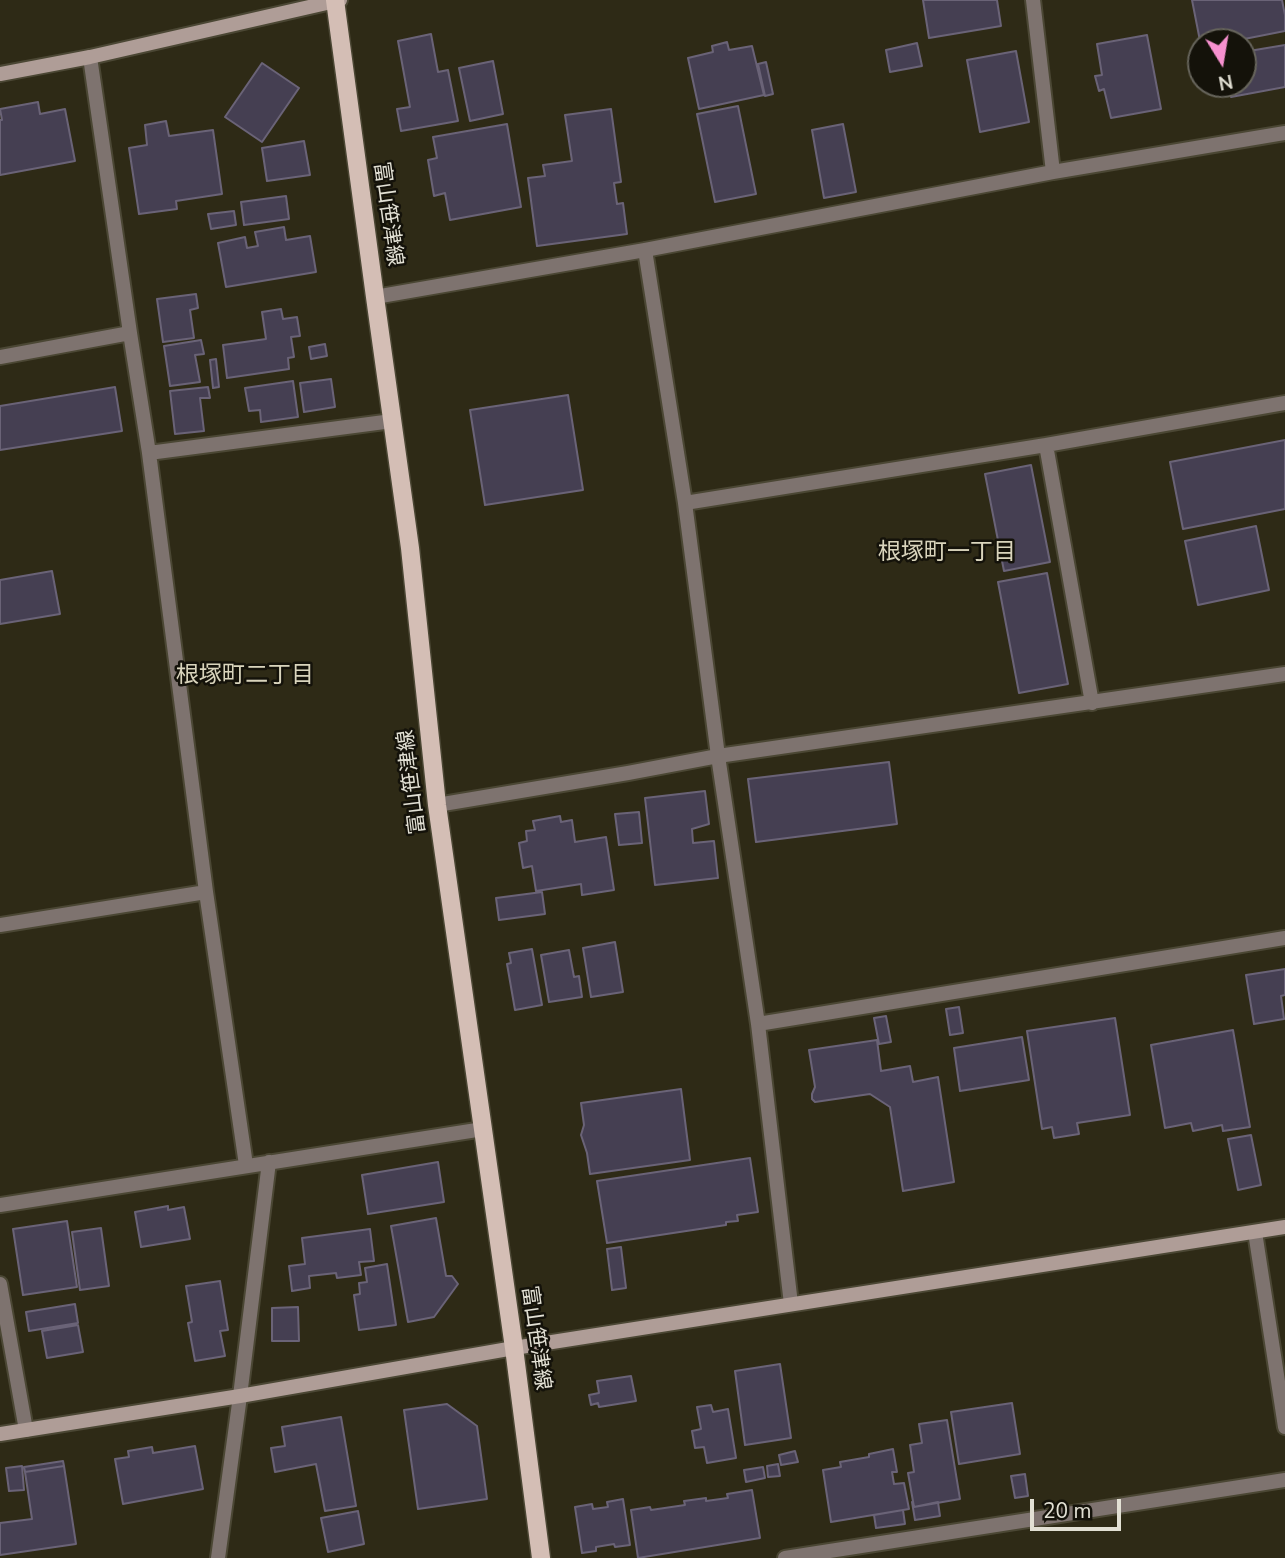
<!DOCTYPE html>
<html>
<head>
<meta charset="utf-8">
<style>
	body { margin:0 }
	#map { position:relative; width:1285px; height:1558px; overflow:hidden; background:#2e2a16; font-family:"Nunito Sans",sans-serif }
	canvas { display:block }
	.north { position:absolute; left:1187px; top:28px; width:70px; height:70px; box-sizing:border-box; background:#14120a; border:2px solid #66645b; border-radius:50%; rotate:169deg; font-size:19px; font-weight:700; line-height:28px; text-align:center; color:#e2e0d4 }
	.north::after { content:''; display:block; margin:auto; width:24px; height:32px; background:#f690cf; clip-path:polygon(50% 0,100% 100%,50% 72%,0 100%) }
	.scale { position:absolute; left:1030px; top:1499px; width:91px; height:32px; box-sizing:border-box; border:4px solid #e2e0d4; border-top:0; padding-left:9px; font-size:21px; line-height:24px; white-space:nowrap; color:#e2e0d4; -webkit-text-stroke:5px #14120a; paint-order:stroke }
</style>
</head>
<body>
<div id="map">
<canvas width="1285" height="1558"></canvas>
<div class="north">N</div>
<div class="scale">20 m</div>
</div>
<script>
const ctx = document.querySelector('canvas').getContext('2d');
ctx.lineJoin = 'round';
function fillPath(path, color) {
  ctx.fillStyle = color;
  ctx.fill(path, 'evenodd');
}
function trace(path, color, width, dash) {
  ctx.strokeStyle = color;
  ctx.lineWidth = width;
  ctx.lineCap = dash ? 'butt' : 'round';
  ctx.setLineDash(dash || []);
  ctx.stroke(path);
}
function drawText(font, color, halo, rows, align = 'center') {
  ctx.font = font + ' "Nunito Sans","Noto Sans JP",sans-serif';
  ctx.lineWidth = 5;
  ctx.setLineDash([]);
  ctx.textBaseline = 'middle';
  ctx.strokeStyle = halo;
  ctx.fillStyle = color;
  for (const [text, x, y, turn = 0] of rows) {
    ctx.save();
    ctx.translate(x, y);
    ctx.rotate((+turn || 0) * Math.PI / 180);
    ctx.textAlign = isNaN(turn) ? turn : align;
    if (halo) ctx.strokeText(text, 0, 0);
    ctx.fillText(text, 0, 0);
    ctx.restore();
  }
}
const building = new Path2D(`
	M 923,0 L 997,0 L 1001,26 L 929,38 Z
	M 1192,0 L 1282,0 L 1285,15 L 1285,31 L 1229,42 L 1201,42 L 1201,46 Z
	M 431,34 L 438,72 L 448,70 L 458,121 L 401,131 L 397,109 L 410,107 L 398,41 Z
	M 1147,35 L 1161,109 L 1111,118 L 1104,89 L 1099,91 L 1095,76 L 1102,75 L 1097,44 Z
	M 727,42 L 729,50 L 752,46 L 764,95 L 699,109 L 688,58 L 713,52 L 712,46 Z
	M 917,43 L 922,66 L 890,72 L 886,50 Z
	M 1285,45 L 1285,87 L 1231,97 L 1229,84 L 1243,84 L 1243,52 Z
	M 1016,51 L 1029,122 L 980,132 L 967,60 Z
	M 493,61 L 503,114 L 470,121 L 459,68 Z
	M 766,62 L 773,94 L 765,96 L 758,64 Z
	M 262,63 L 299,88 L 262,142 L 225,117 Z
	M 38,102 L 40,114 L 65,109 L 75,161 L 0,175 L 0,120 L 2,120 L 0,109 Z
	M 738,106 L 756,194 L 715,202 L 697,114 Z
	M 611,109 L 621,182 L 614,183 L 617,204 L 623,203 L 627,234 L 537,246 L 528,178 L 545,176 L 543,165 L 572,161 L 565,115 Z
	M 166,121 L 169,136 L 213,130 L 222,194 L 176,201 L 177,209 L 139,214 L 129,148 L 147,145 L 145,125 Z
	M 507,124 L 521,207 L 450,220 L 445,193 L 434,196 L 428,160 L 437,158 L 433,137 Z
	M 843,124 L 856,192 L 824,198 L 812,130 Z
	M 304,141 L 310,175 L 267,181 L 262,148 Z
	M 286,196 L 289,219 L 244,225 L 241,202 Z
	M 234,211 L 236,225 L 211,229 L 208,214 Z
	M 284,227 L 286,240 L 310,236 L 316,272 L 226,287 L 218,243 L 245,237 L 247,248 L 258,246 L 255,232 Z
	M 196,294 L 198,308 L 190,310 L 194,338 L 163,342 L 157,299 Z
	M 281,309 L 283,319 L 297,317 L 300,336 L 291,337 L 294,357 L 288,358 L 289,369 L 227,378 L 223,345 L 266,339 L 262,312 Z
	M 201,340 L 204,354 L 195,355 L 200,382 L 170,386 L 164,346 Z
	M 325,344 L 327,356 L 311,359 L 309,347 Z
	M 216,359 L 219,387 L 213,388 L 210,360 Z
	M 331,379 L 335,407 L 304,412 L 300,383 Z
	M 293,381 L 298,417 L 261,422 L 260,410 L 249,411 L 245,388 Z
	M 115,387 L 122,431 L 0,450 L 0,406 Z
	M 208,387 L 210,398 L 200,398 L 204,431 L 175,434 L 170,391 Z
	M 568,395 L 583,490 L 485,505 L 470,410 Z
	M 1285,440 L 1285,509 L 1183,529 L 1170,462 Z
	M 1031,465 L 1050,562 L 1004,571 L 985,474 Z
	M 1256,526 L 1269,590 L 1198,605 L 1185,541 Z
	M 52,571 L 60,614 L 0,624 L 0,580 Z
	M 1047,573 L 1068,684 L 1019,693 L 998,582 Z
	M 889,762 L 897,824 L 756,842 L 748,779 Z
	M 705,791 L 709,824 L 692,829 L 693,843 L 714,841 L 718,878 L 655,885 L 645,798 Z
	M 639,812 L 642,843 L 619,845 L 615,814 Z
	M 560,816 L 561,822 L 572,820 L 575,842 L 606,837 L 614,890 L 582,895 L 581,884 L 536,891 L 532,866 L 523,868 L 519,843 L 527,841 L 526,831 L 535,830 L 533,821 Z
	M 542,892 L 545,914 L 499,920 L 496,898 Z
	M 615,942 L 623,992 L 591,997 L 583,948 Z
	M 532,949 L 542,1005 L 515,1010 L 507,964 L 511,963 L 509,953 Z
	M 569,950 L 574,977 L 579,976 L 582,997 L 549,1002 L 541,955 Z
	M 1285,969 L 1285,995 L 1281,996 L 1284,1019 L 1254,1024 L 1246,975 Z
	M 959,1007 L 963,1033 L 950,1035 L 946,1009 Z
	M 886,1016 L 891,1042 L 879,1044 L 874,1018 Z
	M 1115,1018 L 1130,1115 L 1077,1123 L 1079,1134 L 1054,1138 L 1052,1127 L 1042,1129 L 1027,1031 Z
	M 1233,1030 L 1250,1127 L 1223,1131 L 1222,1125 L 1193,1131 L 1191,1123 L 1165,1128 L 1151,1045 Z
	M 1022,1037 L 1029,1080 L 960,1091 L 954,1048 Z
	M 877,1040 L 881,1071 L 910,1066 L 913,1082 L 938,1077 L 954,1182 L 903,1191 L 890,1107 L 870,1094 L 815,1102 L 812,1099 L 812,1094 L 815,1087 L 809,1050 Z
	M 681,1089 L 690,1160 L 590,1174 L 587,1153 L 581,1135 L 584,1125 L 581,1103 Z
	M 1251,1135 L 1261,1185 L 1238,1190 L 1228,1139 Z
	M 750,1158 L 758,1212 L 737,1215 L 738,1221 L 726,1222 L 726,1225 L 607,1243 L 597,1181 Z
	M 438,1162 L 444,1202 L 368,1214 L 362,1175 Z
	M 168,1206 L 168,1210 L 184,1207 L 190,1239 L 141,1247 L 135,1212 Z
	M 436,1218 L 446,1276 L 452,1276 L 458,1284 L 434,1317 L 408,1322 L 391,1226 Z
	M 67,1221 L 77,1287 L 23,1295 L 13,1229 Z
	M 101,1228 L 109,1286 L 80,1290 L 72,1232 Z
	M 370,1229 L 374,1261 L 359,1262 L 361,1275 L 337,1278 L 336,1273 L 309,1276 L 310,1288 L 292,1291 L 289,1266 L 305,1264 L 302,1238 Z
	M 621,1247 L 626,1288 L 612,1290 L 607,1249 Z
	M 387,1264 L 396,1325 L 359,1330 L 354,1295 L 360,1294 L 359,1283 L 367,1282 L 365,1268 Z
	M 220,1281 L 228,1330 L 220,1331 L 225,1356 L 195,1361 L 188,1323 L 192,1322 L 186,1286 Z
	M 75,1304 L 78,1323 L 29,1331 L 26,1312 Z
	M 298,1307 L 299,1341 L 272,1341 L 272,1308 Z
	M 78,1325 L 83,1352 L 47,1358 L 42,1331 Z
	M 780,1364 L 791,1438 L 745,1445 L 735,1371 Z
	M 631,1376 L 636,1401 L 599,1407 L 598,1403 L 591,1405 L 589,1395 L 599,1393 L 597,1381 Z
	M 1012,1403 L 1020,1454 L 959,1464 L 951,1412 Z
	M 447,1404 L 477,1426 L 487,1499 L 418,1509 L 404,1410 Z
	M 711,1405 L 713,1412 L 728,1409 L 736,1458 L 707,1463 L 704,1447 L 695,1448 L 692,1431 L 701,1429 L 697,1407 Z
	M 341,1417 L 356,1506 L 325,1511 L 316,1464 L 275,1472 L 271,1448 L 285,1446 L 282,1427 Z
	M 947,1420 L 960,1499 L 914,1507 L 908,1473 L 914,1472 L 910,1445 L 922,1443 L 919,1424 Z
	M 195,1446 L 203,1489 L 123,1504 L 115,1459 L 129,1457 L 128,1451 L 152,1447 L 153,1453 Z
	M 893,1449 L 897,1472 L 892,1472 L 894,1484 L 904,1483 L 909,1509 L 831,1522 L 823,1470 L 841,1467 L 840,1462 L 869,1457 L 869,1454 Z
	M 795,1451 L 798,1462 L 781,1465 L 779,1455 Z
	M 63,1461 L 64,1466 L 25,1472 L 24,1467 Z
	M 778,1464 L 780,1476 L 768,1477 L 767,1466 Z
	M 22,1466 L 24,1490 L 9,1491 L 6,1468 Z
	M 64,1466 L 76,1544 L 0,1555 L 0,1523 L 32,1519 L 25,1472 Z
	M 763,1467 L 765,1478 L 746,1482 L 744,1470 Z
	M 1025,1474 L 1028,1496 L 1015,1498 L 1011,1476 Z
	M 752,1490 L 760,1538 L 638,1558 L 631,1510 L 650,1507 L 651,1510 L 685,1505 L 684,1501 L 706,1498 L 706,1501 L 728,1498 L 727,1494 Z
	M 623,1499 L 630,1545 L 615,1547 L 614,1544 L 596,1547 L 596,1551 L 582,1553 L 575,1507 L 592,1504 L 593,1509 L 608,1507 L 607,1502 Z
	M 912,1502 L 914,1507 L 938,1502 L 940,1516 L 915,1520 Z
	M 903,1510 L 905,1524 L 876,1528 L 874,1515 Z
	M 358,1511 L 364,1544 L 328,1552 L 321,1518 Z`);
const street = new Path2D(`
	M 1033,0 L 1053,172
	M 90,57 L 130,333 L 149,453 L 206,892 L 246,1165
	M 645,250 L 685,503 L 718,756 L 758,1024 L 791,1304
	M 375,297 L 645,250 L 1053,172 L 1285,133
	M 0,357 L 130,333
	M 1046,445 L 1092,703
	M 149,453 L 392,421
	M 685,503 L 1046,445 L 1285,403
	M 437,805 L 628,773 L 718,756 L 1285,674
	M 0,925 L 206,892
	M 758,1024 L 1285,938
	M 0,1205 L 483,1129
	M 1255,1232 L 1285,1427
	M 0,1284 L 26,1430
	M 218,1558 L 240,1396 L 269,1162
	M 785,1558 L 1285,1480`);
const secondary = new Path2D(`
	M 0,74 L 90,57 L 340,0
	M 0,1434 L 240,1396 L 514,1348 L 1285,1227`);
const primary = new Path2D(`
	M 335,0 L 375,297 L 410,548 L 437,805 L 514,1348 L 541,1558`);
const streetNames = [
	["富山笹津線",387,214,82],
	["富山笹津線",413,782,-97],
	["富山笹津線",535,1338,82]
];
const neighbourhoodNames = [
	["根塚町一丁目",947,553],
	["根塚町二丁目",245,676]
];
fillPath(building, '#453f52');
trace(building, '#6a6377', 2);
trace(street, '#4b4734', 18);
trace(secondary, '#4b4734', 18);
trace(primary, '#4b4734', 21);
trace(street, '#7e736f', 14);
trace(secondary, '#af9d97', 14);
trace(primary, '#d4beb5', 18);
drawText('21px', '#e2e0d4', '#14120a', streetNames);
drawText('23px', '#d9d4bc', '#14120a', neighbourhoodNames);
</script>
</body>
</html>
